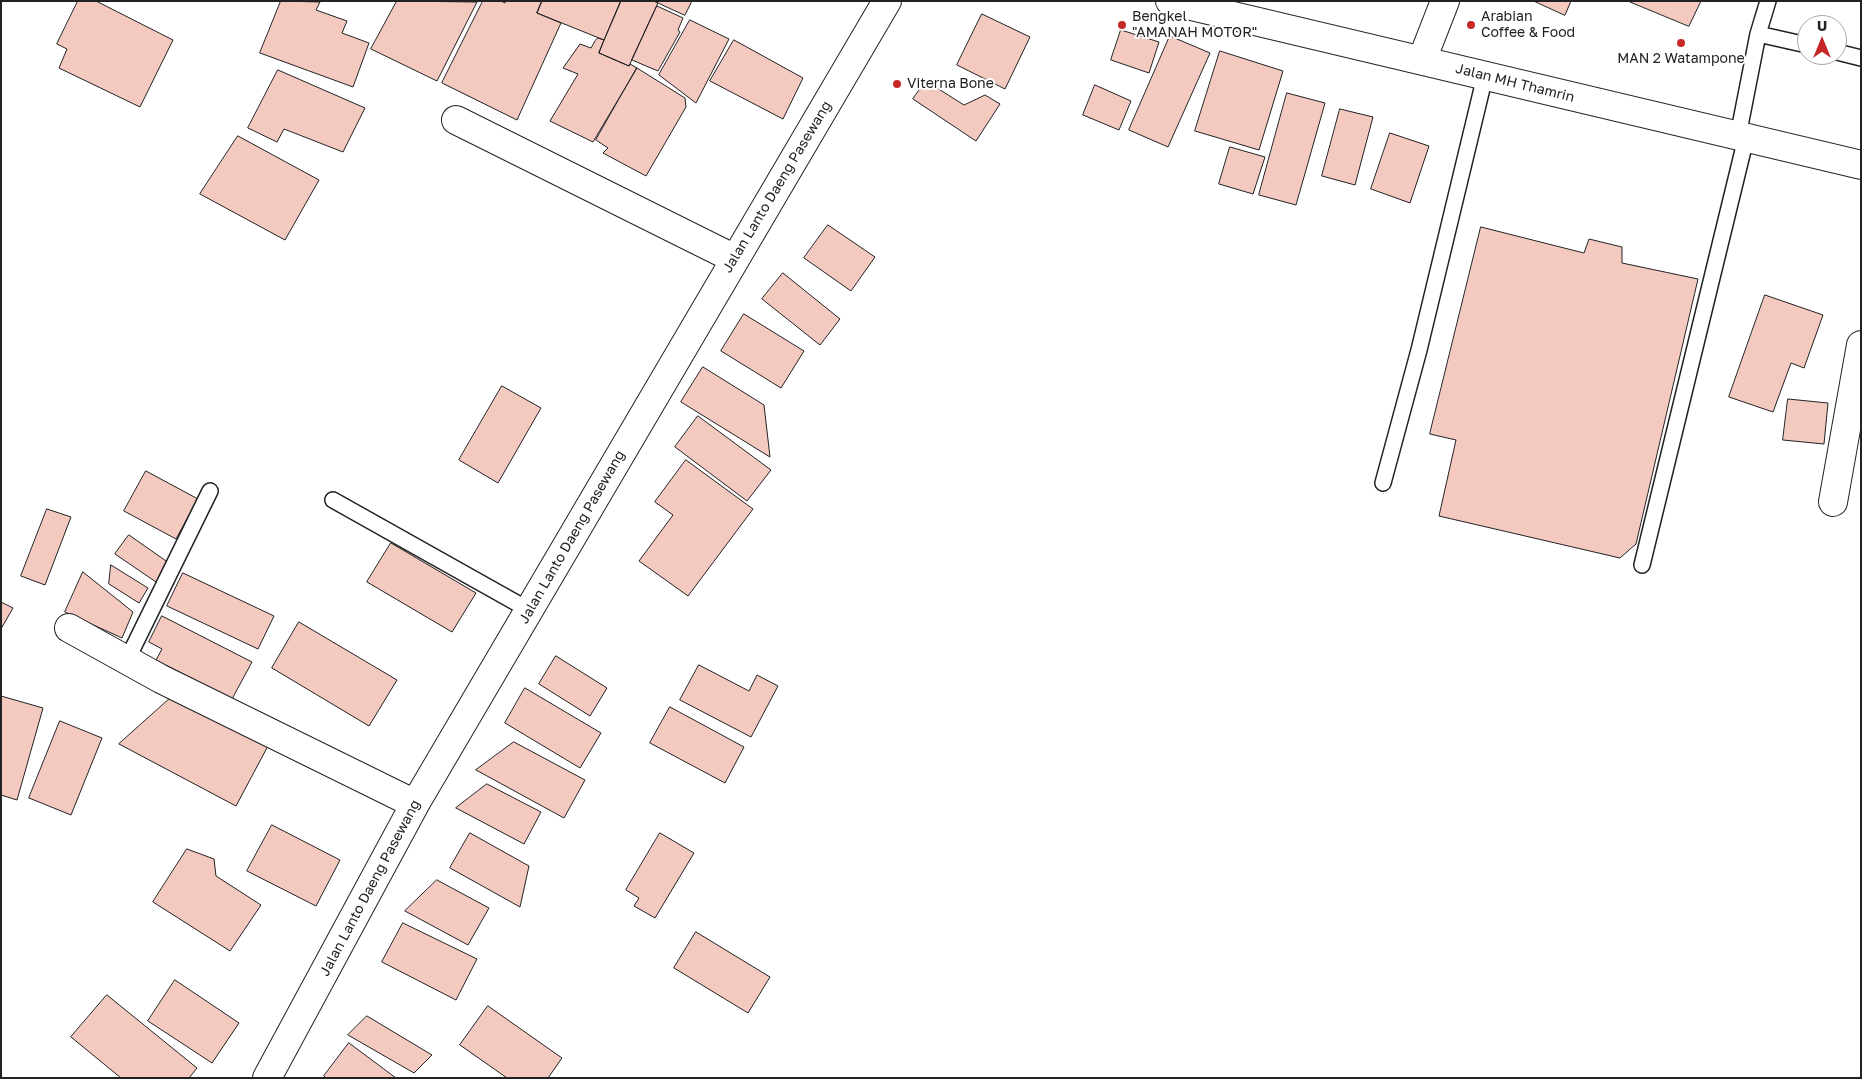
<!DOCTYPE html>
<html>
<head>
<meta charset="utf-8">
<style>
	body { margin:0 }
	#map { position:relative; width:1862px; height:1079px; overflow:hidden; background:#fff; font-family:"Golos Text",sans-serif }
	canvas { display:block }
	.frame { position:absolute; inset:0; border:2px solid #222; pointer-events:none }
	.north { position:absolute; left:1797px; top:15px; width:50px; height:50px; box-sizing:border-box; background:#fff; border:1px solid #a7a7a7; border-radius:50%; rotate:0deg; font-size:14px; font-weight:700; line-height:20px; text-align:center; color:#222 }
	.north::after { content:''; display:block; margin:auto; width:18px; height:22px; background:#c62828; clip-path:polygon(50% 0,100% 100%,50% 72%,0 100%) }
</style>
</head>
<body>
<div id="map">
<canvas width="1862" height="1079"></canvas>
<div class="frame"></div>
<div class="north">U</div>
</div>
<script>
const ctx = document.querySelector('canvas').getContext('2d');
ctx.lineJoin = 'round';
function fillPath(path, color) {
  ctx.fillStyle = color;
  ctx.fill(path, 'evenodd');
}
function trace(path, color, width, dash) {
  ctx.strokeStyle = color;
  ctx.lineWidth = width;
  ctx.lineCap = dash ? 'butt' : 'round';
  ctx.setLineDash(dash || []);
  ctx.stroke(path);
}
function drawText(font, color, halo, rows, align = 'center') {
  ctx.font = font + ' "Golos Text",sans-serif';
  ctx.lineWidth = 4;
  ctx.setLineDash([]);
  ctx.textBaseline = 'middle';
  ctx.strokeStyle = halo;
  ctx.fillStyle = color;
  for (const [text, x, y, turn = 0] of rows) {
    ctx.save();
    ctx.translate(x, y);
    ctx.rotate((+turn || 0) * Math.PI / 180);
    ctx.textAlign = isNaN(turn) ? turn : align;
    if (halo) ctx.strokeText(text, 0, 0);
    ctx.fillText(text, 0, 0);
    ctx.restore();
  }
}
const building = new Path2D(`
	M 78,1 L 96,1 L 173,40 L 140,107 L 59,68 L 67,49 L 57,44 Z
	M 281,1 L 320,2 L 316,10 L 347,21 L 342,33 L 369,43 L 353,87 L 260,53 Z
	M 397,1 L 477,2 L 437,81 L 371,49 Z
	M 483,1 L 501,1 L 505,3 L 505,1 L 542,1 L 537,13 L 561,23 L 517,120 L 442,83 Z
	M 542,1 L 621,1 L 604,40 L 537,13 Z
	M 621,1 L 654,1 L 658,3 L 629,66 L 599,53 Z
	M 654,1 L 692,1 L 685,15 Z
	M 1534,1 L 1571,1 L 1565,15 Z
	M 1628,1 L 1701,1 L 1689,26 Z
	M 657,6 L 683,18 L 678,30 L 680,32 L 658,71 L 632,60 Z
	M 982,14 L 1030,37 L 1005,89 L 957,65 Z
	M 690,20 L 729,39 L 696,103 L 659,75 Z
	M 1121,30 L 1159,42 L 1149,73 L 1111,60 Z
	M 1170,36 L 1210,53 L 1168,147 L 1129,130 Z
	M 598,38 L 604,40 L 599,53 L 629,66 L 630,64 L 637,68 L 593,142 L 550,121 L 578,74 L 563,68 L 580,44 L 591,48 L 595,41 Z
	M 734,40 L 803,78 L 783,119 L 710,81 Z
	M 1220,51 L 1283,71 L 1259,150 L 1195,131 Z
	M 637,68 L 685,98 L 686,107 L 646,176 L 603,153 L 608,148 L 596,140 Z
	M 278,70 L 365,108 L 343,152 L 284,129 L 277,142 L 248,128 Z
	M 926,81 L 964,105 L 985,95 L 1000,104 L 976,141 L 913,99 Z
	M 1095,85 L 1131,101 L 1119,130 L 1083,115 Z
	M 1287,93 L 1325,103 L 1296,205 L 1259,195 Z
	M 1340,109 L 1373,117 L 1355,185 L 1322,176 Z
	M 1390,133 L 1429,146 L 1410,203 L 1371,189 Z
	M 238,136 L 319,180 L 285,240 L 200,194 Z
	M 1230,147 L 1265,157 L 1253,194 L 1219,184 Z
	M 828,225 L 875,257 L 851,291 L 804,258 Z
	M 1481,227 L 1584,253 L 1589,239 L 1622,247 L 1622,263 L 1698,279 L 1636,544 L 1620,558 L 1439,516 L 1456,440 L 1430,434 Z
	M 783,273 L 840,319 L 820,345 L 762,299 Z
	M 1765,295 L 1823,315 L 1804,368 L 1791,363 L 1773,412 L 1729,397 Z
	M 744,314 L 804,351 L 781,388 L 721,351 Z
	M 703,367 L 764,405 L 770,457 L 681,402 Z
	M 502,386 L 541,408 L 498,483 L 459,460 Z
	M 1788,399 L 1828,403 L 1824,444 L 1783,440 Z
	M 698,416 L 771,470 L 747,501 L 675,447 Z
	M 686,460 L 753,509 L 688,596 L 639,561 L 673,515 L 655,502 Z
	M 146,471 L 198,499 L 176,539 L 124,511 Z
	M 47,509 L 71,517 L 45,585 L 21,576 Z
	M 129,535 L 169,563 L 156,582 L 115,554 Z
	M 391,543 L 476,593 L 452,632 L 367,582 Z
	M 111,565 L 148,588 L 139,603 L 109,584 Z
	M 83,572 L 133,612 L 122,638 L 65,612 Z
	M 183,573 L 274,616 L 258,649 L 167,606 Z
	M 1,602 L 13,608 L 1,629 Z
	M 162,616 L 252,662 L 232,699 L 156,660 L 162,649 L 149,642 Z
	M 299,622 L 397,680 L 369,726 L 272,668 Z
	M 556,656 L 607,688 L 590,716 L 539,684 Z
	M 699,665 L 749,691 L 757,675 L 778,686 L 751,737 L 680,700 Z
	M 525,688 L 601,733 L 580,768 L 505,723 Z
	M 175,694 L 269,744 L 236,806 L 119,744 Z
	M 1,696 L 43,708 L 17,800 L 1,795 Z
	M 670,707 L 744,747 L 725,783 L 650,743 Z
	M 60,721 L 102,738 L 71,815 L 29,798 Z
	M 514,742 L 585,780 L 564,818 L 476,770 Z
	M 487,784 L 541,812 L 524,844 L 456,808 Z
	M 272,825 L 340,860 L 316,906 L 247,871 Z
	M 470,833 L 529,866 L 520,907 L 450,868 Z
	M 660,833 L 694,853 L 655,918 L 634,906 L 639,898 L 626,890 Z
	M 187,849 L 214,859 L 216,876 L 261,905 L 230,951 L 153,902 Z
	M 437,880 L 489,908 L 468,945 L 405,911 Z
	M 403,923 L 477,959 L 456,1000 L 382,962 Z
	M 696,932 L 770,977 L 748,1013 L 674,968 Z
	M 175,980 L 239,1023 L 212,1063 L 148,1021 Z
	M 107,995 L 197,1068 L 189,1078 L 121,1078 L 71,1037 Z
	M 488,1006 L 562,1058 L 548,1078 L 507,1078 L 460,1045 Z
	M 367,1016 L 432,1055 L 414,1073 L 348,1035 Z
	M 349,1043 L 396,1078 L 326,1078 L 324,1076 Z`);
const lane = new Path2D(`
	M 1758,34 L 1807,45
	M 1837,52 L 1861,58
	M 1738,136 L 1758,34 L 1768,1
	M 1383,483 L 1419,350 L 1485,76
	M 333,500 L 529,610
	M 1642,565 L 1746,138
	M 127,660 L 210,491`);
const street = new Path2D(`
	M 1422,60 L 1445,1
	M 456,120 L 735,259
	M 1833,502 L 1861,345
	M 69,628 L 161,679 L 415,804
	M 267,1078 L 415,804 L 887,1`);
const secondary = new Path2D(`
	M 1170,1 L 1861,165`);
const markers = [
	[1122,25,5,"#c62828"],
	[1471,25,5,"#c62828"],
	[1681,43,5,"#c62828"],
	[897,84,5,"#c62828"]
];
const poiNames = [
	["Bengkel",1132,17],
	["\"AMANAH MOTOR\"",1132,33],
	["Arabian",1481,17],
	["Coffee & Food",1481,33],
	["MAN 2 Watampone",1681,59,"center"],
	["Viterna Bone",907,84]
];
const streetNames = [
	["Jalan MH Thamrin",1515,83,14],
	["Jalan Lanto Daeng Pasewang",777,187,-59],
	["Jalan Lanto Daeng Pasewang",572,537,-60],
	["Jalan Lanto Daeng Pasewang",370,888,-62]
];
fillPath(building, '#f3c9c0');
trace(building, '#222', 1);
trace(lane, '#222', 18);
trace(street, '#222', 30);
trace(secondary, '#222', 30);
trace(lane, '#fff', 15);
trace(street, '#fff', 28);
trace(secondary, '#fff', 28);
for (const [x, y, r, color] of markers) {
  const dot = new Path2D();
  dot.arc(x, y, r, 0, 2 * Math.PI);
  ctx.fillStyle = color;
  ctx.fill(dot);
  trace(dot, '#fff', 2);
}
drawText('14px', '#222', '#fff', poiNames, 'left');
drawText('14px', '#222', '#fff', streetNames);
</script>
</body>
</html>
